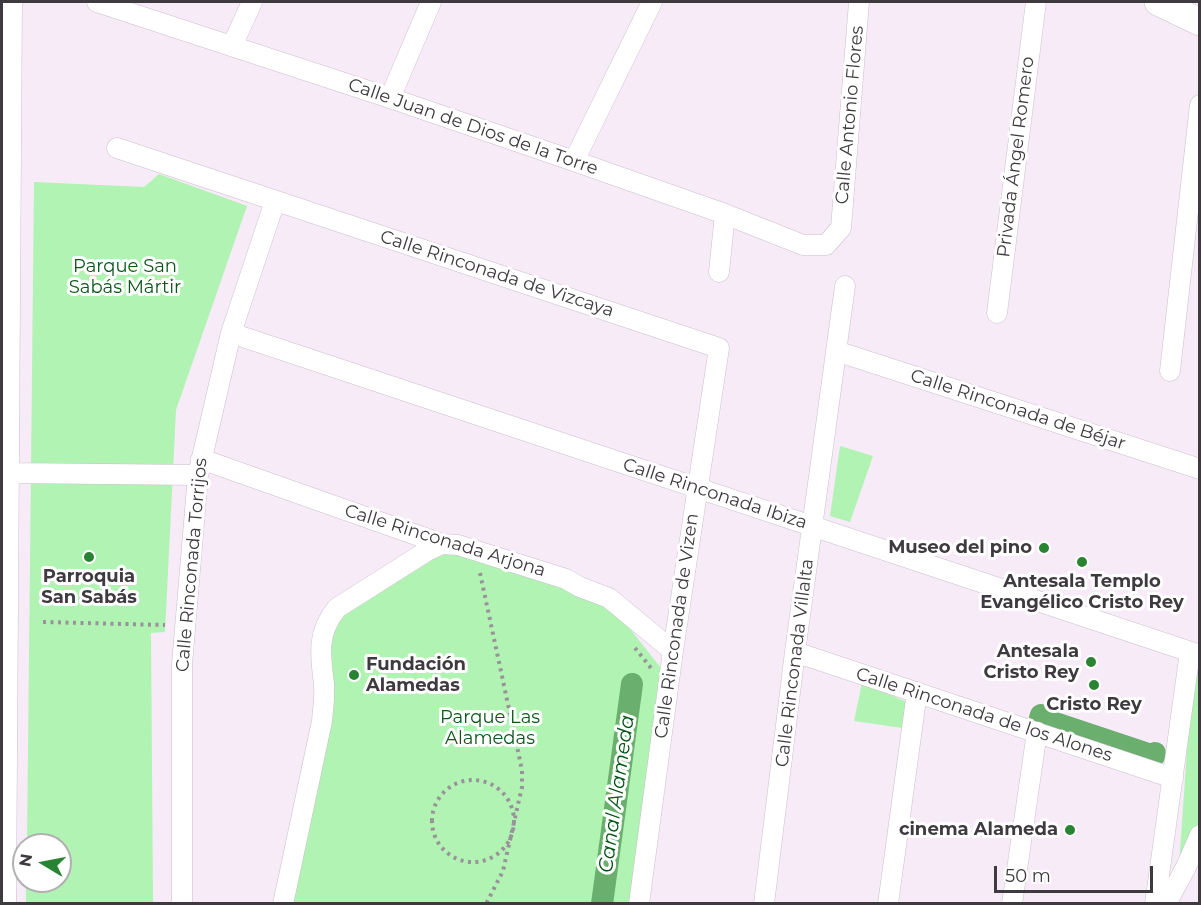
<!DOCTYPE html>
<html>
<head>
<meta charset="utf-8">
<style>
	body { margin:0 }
	#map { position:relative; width:1201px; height:905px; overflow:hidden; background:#f7ebf8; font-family:Montserrat,sans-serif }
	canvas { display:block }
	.frame { position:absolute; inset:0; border:3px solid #3e3a3f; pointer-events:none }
	.north { position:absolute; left:12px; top:833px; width:60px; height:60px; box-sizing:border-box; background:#fff; border:2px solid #b2b0b2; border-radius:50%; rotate:280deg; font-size:16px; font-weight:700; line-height:24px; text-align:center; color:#3e3a3f }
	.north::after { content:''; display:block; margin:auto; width:21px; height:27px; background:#288333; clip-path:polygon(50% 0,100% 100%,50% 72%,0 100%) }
	.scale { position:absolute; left:994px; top:866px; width:159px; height:27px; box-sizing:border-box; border:3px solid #3e3a3f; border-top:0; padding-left:8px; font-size:18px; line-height:21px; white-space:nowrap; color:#3e3a3f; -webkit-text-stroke:4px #fff; paint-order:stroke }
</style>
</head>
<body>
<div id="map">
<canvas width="1201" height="905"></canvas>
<div class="frame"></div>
<div class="north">N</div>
<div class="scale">50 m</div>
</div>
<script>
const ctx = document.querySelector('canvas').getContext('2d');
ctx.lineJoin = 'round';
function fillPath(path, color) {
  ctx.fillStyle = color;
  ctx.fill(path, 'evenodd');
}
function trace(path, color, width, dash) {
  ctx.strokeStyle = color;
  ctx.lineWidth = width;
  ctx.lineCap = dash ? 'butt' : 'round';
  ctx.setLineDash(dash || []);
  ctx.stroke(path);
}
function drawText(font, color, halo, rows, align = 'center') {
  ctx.font = font + ' Montserrat,sans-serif';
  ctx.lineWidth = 6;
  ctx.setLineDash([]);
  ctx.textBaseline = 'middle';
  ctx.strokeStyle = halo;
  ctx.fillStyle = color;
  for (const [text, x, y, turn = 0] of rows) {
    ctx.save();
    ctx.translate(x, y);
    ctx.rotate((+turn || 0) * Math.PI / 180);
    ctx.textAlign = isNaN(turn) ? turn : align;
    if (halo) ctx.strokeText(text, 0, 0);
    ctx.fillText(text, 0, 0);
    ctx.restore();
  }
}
const green = new Path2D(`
	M 159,174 L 247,206 L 176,410 L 165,632 L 151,633 L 153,903 L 26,904 L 26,881 L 60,881 L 60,845 L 27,845 L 34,182 L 144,187 Z
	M 840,446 L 873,456 L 850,522 L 830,516 Z
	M 444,545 L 604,603 L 623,620 L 661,668 L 629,903 L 286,904 L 324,646 L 344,609 Z
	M 1199,668 L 1199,834 L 1179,865 L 1192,679 L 1195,669 Z
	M 862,683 L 907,702 L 902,728 L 854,721 Z`);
const canal = new Path2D(`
	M 1041,715 L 1040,718 L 1154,756 L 1155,753
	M 602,904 L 632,684`);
const path = new Path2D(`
	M 480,573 L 522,770 L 522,787 L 503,871 L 486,904
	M 43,622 L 165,625
	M 635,648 L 651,668
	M432 821a41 41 0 1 1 82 0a41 41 0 1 1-82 0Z`);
const street = new Path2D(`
	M 97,2 L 390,98 L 574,161 L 725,214 L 803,245 L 826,245 L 841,228 L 859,2
	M 232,46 L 252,2
	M 390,98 L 431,2
	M 117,148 L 719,348 L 673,651 L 639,904
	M 574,161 L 652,2
	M 719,272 L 725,214
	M 997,313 L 1036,2
	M 231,333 L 1200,655
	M 836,351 L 1200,469
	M 1170,371 L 1200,105
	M 201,459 L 442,544 L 458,545 L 566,579 L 580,587 L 609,598 L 673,651
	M 9,473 L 198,475
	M 795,652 L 1173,778
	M 6,904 L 12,2
	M 182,904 L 182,664 L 198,475 L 231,333 L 275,201
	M 283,904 L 322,721 C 323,709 325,696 324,684 C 320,654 317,632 337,608 L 427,551 L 442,544
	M 764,904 L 795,652 L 845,286
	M 888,904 L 917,692
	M 1012,904 L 1037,732
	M 1155,904 L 1190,652
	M 1166,904 L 1186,867 L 1200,835`);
const secondary = new Path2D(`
	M 1158,2 L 1200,22`);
const markers = [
	[1044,548,6,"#288333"],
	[89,557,6,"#288333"],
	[1082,562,6,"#288333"],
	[1091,662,6,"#288333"],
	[354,675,6,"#288333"],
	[1094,685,6,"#288333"],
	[1070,830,6,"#288333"]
];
const streetNames = [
	["Calle Antonio Flores",850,115,-85],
	["Calle Juan de Dios de la Torre",473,127,19],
	["Privada Ángel Romero",1016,157,-83],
	["Calle Rinconada de Vizcaya",497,274,18],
	["Calle Rinconada de Béjar",1018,410,18],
	["Calle Rinconada Ibiza",715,494,18],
	["Calle Rinconada Arjona",445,541,17],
	["Calle Rinconada Torrijos",192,565,-85],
	["Calle Rinconada de Vizen",677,626,-82],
	["Calle Rinconada Villalta",795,663,-83],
	["Calle Rinconada de los Alones",984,715,18]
];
const parkNames = [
	["Parque San",125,267],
	["Sabás Mártir",125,288],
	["Parque Las",490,718],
	["Alamedas",490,739]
];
const poiNames = [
	["Museo del pino",1032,548],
	["Parroquia",89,577,"center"],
	["San Sabás",89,598,"center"],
	["Antesala Templo",1082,582,"center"],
	["Evangélico Cristo Rey",1082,603,"center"],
	["Antesala",1079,652],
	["Cristo Rey",1079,673],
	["Fundación",366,665,"left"],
	["Alamedas",366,686,"left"],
	["Cristo Rey",1094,705,"center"],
	["cinema Alameda",1058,830]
];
const waterNames = [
	["Canal Alameda",617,794,-82]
];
fillPath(green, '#b1f3b2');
trace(canal, '#6aaf6d', 22);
trace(street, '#cabfcb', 21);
trace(secondary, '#cabfcb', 28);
trace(path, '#99929a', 4, [3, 4.5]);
trace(street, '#fff', 20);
trace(secondary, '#fff', 27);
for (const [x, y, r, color] of markers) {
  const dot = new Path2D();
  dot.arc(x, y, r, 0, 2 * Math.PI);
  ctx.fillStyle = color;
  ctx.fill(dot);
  trace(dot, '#fff', 2);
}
drawText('18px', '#3e3a3f', '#fff', streetNames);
drawText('18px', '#0a5718', '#fff', parkNames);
drawText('bold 18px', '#3e3a3f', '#fff', poiNames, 'right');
drawText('italic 20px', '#015213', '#fff', waterNames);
</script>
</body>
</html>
